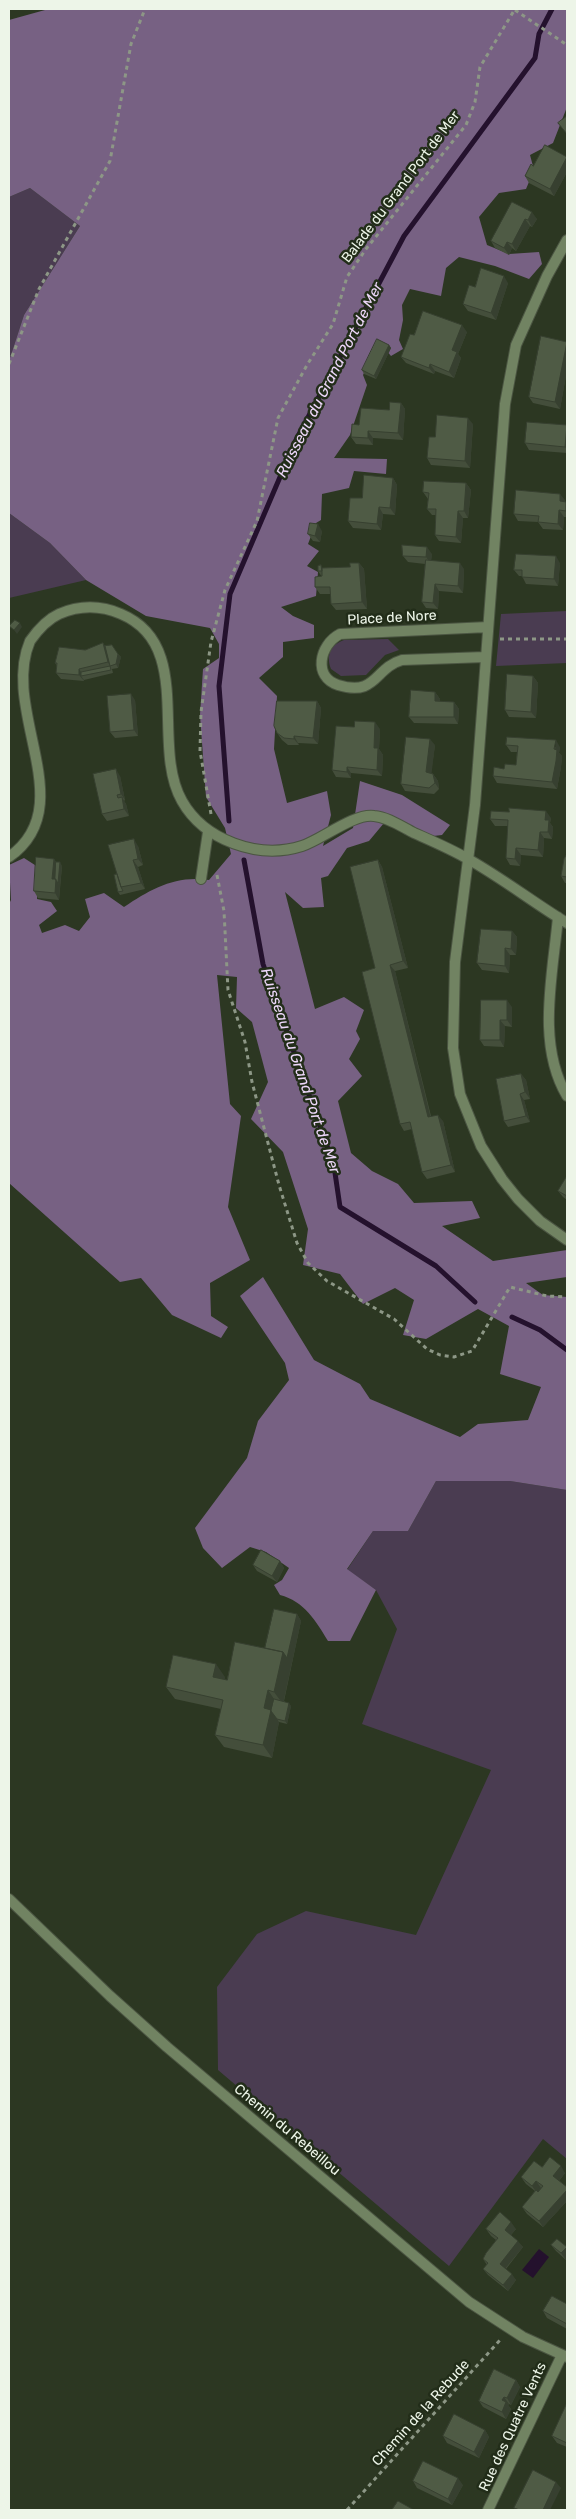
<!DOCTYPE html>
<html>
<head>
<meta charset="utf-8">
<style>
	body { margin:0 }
	#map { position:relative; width:576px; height:2519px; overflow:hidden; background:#2c3722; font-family:Rubik,sans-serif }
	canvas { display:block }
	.frame { position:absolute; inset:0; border:10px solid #edf5e8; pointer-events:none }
</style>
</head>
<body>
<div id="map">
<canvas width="576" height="2519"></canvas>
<div class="frame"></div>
</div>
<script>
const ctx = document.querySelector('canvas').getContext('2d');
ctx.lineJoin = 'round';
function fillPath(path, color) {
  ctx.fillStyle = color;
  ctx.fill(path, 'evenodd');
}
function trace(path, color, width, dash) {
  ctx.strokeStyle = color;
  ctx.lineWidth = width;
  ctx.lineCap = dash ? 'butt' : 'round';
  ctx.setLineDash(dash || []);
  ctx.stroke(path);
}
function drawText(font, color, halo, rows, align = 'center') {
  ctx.font = font + ' Rubik,sans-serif';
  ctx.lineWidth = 5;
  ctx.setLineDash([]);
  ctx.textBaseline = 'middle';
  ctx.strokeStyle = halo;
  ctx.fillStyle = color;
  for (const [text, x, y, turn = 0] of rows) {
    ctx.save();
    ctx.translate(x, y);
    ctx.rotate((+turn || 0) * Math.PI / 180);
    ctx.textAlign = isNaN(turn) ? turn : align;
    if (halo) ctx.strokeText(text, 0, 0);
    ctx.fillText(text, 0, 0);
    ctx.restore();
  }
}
const green = new Path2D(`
	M 30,188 L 80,226 L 24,315 L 9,361 L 9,197 Z
	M 9,513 L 50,543 L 86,580 L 9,598 Z
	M 567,611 L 567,663 L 496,666 L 501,614 Z
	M 388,639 L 399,650 L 385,655 L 366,675 L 341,676 L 331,669 C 326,656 330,645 344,640 Z
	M 436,1481 L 510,1481 L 567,1490 L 567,2159 L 543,2139 L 449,2266 L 218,2070 L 217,1987 L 257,1934 L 306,1911 L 416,1935 L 491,1770 L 362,1724 L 397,1629 L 376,1590 L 347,1570 L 373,1531 L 408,1531 Z`);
const forest = new Path2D(`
	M 44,9 L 567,9 L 567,107 L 553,143 L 530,155 L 534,170 L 526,189 L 499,193 L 479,217 L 487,245 L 509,254 L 539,252 L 542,264 L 529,279 L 495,266 L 459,257 L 446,268 L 441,296 L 410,289 L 402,305 L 403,320 L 399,340 L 403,349 L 391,356 L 379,342 L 363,375 L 367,385 L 350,435 L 334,458 L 387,459 L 386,474 L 354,471 L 349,488 L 322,494 L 321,520 L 316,523 L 308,544 L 319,551 L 307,566 L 318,572 L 316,596 L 281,607 L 293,616 L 314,625 L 314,638 L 283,642 L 283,657 L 259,678 L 277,696 L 274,749 L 287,803 L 327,791 L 331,815 L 323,846 L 353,828 L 360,781 L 402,795 L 450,825 L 442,835 L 416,838 L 384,823 L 369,841 L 347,848 L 328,876 L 321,878 L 324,907 L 303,908 L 285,892 L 315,1009 L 344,997 L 364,1010 L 356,1031 L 360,1039 L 349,1059 L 362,1076 L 338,1101 L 351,1153 L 372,1171 L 398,1184 L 414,1203 L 472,1201 L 480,1218 L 442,1226 L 493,1261 L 567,1250 L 567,1277 L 526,1283 L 543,1295 L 567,1297 L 567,1490 L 510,1481 L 436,1481 L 408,1531 L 373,1531 L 347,1569 L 376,1590 L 350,1641 L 328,1641 C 316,1621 304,1601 280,1595 L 274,1585 L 282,1580 L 289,1568 L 266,1552 L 250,1547 L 222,1568 L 203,1548 L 195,1528 L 247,1458 L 258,1421 L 289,1380 L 285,1363 L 240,1296 L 263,1277 L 314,1360 L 360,1384 L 370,1399 L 460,1437 L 478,1424 L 528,1420 L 541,1387 L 500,1374 L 509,1326 L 478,1309 L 426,1339 L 403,1335 L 414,1300 L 395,1288 L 363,1304 L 340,1274 L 303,1265 L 308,1229 L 283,1152 L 251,1119 L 268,1082 L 252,1022 L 236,1008 L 237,977 L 217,975 L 230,1104 L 241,1116 L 228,1207 L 250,1260 L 210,1283 L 211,1316 L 228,1327 L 221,1338 L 172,1315 L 141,1278 L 120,1282 L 9,1183 L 9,904 L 11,900 L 9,865 L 24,858 L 38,867 L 37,899 L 51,902 L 57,911 L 39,925 L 42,933 L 65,925 L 79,931 L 90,917 L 85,899 L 104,893 L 124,907 C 151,889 175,875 209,880 L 231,854 L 225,828 L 206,797 L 200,715 L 203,669 L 219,658 L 219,644 L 210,628 L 146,616 L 86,580 L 50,543 L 9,513 L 9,361 L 24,315 L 80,226 L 30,188 L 9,197 L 9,20 L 45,10 Z`);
const water = new Path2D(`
	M 539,2249 L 549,2257 L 533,2278 L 522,2270 Z`);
const stream = new Path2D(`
	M 229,821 L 219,686 L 230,594 L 295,442 L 404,236 L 535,58 L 539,34 L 552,9
	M 244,860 L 263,964 L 334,1166 L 340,1207 L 436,1266 L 475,1302
	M 512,1317 L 540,1330 L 567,1350`);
const path = new Path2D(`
	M 515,10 L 567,45
	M 9,364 L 39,289 L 110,161 L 131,44 L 145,9
	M 500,639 L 567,639
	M 211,814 L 200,751 L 201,712 L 211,642 L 225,590 L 257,521 L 278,418 L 307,365 L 333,324 L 347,277 L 366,249 L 466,125 L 475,102 L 480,67 L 515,9
	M 217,875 L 224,911 L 228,990 L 245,1042 L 252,1082 L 279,1185 L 297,1243 L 308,1263 L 327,1281 L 394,1319 L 427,1349 L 440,1355 L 454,1357 L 472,1351 L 510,1287 L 547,1296 L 567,1297
	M 347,2510 L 501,2339`);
const street = new Path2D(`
	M 567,240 L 547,276 L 516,345 L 505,404 L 475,805 L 455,962 L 453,1048 L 460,1094 L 481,1146 L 502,1179 L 518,1199 L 540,1221 L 567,1240
	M 485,657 L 402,660 C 374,668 377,697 338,685 C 313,677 319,645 340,634 L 488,627
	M 9,857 C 82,806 0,711 30,641 C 37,631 48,619 59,614 C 80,605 100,605 121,614 C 195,645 150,745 182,801 C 204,840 258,860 302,846 C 321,840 354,813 374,816 C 388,817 402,827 414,833 C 432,841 451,849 468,859 C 502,878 534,903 567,923
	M 201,879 L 208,832
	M 558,917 C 553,974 536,1044 567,1096
	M 9,1899 L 110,1996 L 167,2047 L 469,2302 L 523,2337 L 567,2357
	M 488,2510 L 562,2355`);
const wall = new Path2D(`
	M 567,157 L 567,172 L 554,196 L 529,183 L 525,176 L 533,166 Z
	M 512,202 L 537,219 L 532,227 L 530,226 L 516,251 L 512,248 L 509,255 L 495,248 L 491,241 Z
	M 508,283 L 496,320 L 468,311 L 463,304 L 475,287 Z
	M 467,332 L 458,354 L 461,358 L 454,378 L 435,371 L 434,374 L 406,363 L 401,357 L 414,335 Z
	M 567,342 L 567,370 L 560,409 L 533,403 L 529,397 Z
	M 389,345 L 391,348 L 376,379 L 364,374 L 362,370 Z
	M 401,403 L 405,409 L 403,440 L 373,438 L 373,445 L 356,444 L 351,437 L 359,425 L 389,410 Z
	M 473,424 L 470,468 L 431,465 L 427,458 Z
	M 567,426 L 567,453 L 529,450 L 525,443 Z
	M 393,478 L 397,485 L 395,515 L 383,514 L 381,530 L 353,528 L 348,521 L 362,498 Z
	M 466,483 L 471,490 L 468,518 L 463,518 L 461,543 L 439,541 L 435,535 L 436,515 L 432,515 L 427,509 L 428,499 L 423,492 Z
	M 565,500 L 565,502 L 567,503 L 567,517 L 564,517 L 563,530 L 543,529 L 538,522 L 518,521 L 514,514 Z
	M 322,531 L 320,542 L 313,541 L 308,534 Z
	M 432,554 L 431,560 L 464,569 L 463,593 L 439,591 L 438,609 L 426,608 L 422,602 L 425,564 L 408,562 L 403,556 Z
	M 359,563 L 364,569 L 367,609 L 336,610 L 331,604 L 331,594 L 320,594 L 315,587 L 322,577 L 318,571 L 324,568 L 350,567 Z
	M 560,563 L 558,586 L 526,584 L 522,576 L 519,576 L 514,570 Z
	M 103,643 L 105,646 L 118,654 L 121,657 L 118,668 L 112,669 L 113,673 L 84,680 L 84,681 L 61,679 L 56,673 L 57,666 L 55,663 L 85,650 Z
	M 533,676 L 538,683 L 536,718 L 509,717 L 505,710 Z
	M 435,692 L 440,699 L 440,702 L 454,702 L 459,709 L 458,724 L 414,723 L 409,717 Z
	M 135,700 L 138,736 L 115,738 L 110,732 Z
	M 317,701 L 321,708 L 318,744 L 298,743 L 299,745 L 288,745 L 282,740 L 277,733 Z
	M 380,729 L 379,749 L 383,755 L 382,776 L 351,773 L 351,778 L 336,777 L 332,770 Z
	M 435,745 L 431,773 L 433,774 L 438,781 L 439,789 L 434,794 L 405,791 L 401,784 Z
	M 506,745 L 560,747 L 559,753 L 562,756 L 561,767 L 557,789 L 497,783 L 493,776 L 504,769 L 516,765 L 517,752 L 511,752 Z
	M 120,776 L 125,800 L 124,801 L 126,804 L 129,816 L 107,821 L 102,814 Z
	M 551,818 L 550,823 L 553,827 L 552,839 L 544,838 L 543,857 L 521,855 L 520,866 L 510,865 L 506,858 L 508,826 L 495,826 L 490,819 Z
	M 138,846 L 143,865 L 138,867 L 145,889 L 120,895 L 118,892 L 117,874 Z
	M 567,854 L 567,883 L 565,883 L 561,876 Z
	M 54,859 L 56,862 L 62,866 L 59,900 L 38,898 L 34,891 Z
	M 378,860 L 382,867 L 408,968 L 395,971 L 431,1116 L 443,1121 L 455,1172 L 427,1179 L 422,1172 L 412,1129 L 404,1131 L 400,1124 L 375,968 Z
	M 512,931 L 517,937 L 516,955 L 510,955 L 509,973 L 482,970 L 477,963 Z
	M 512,1007 L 512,1027 L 505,1026 L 504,1047 L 484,1046 L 480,1040 Z
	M 521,1074 L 526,1080 L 530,1099 L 524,1100 L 530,1122 L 508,1127 L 504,1121 Z
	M 567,1176 L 567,1200 L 563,1197 L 558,1191 Z
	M 280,1561 L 284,1568 L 277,1582 L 257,1571 L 253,1565 Z
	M 297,1614 L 301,1621 L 284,1701 L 291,1706 L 287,1724 L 279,1722 L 272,1758 L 224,1747 L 215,1735 L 221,1709 L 175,1699 L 166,1687 L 225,1677 L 224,1680 L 227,1680 L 265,1648 Z
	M 542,2167 L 565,2173 L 559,2181 L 567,2190 L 567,2201 L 543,2227 L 527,2214 L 522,2207 L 535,2191 L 526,2184 L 521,2177 Z
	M 486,2229 L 516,2229 L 511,2235 L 523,2247 L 506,2269 L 516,2280 L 508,2291 L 488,2275 L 483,2269 L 487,2265 L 483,2259 L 496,2240 L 491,2236 Z
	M 557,2239 L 567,2248 L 567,2258 L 566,2260 L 556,2251 L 551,2245 Z
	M 567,2304 L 567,2329 L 547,2318 L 543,2311 Z
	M 516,2380 L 520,2387 L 511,2405 L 509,2404 L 508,2405 L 511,2409 L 506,2419 L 483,2407 L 479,2401 Z
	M 567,2403 L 567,2447 L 557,2443 L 552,2436 Z
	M 485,2430 L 489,2437 L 479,2458 L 447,2443 L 443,2436 Z
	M 413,2481 L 463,2485 L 452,2505 L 417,2488 Z`);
const shadedWall = new Path2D(`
	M 567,157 L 567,172 L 554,196 L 550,189 Z
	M 532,212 L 537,219 L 532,227 L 528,220 Z
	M 525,219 L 530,226 L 516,251 L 512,244 Z
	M 507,242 L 512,248 L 509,255 L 504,248 Z
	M 504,276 L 508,283 L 496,320 L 491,313 Z
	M 462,325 L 467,332 L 458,354 L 461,358 L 454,378 L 449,372 L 452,350 Z
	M 567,342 L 567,370 L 560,409 L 555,402 Z
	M 389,345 L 391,348 L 376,379 L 374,376 Z
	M 430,364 L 435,371 L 434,374 L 429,368 Z
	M 401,403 L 405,409 L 403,440 L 398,433 Z
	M 468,418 L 473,424 L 470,468 L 465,461 Z
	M 567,425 L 567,450 L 565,447 Z
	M 368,431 L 373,438 L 373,445 L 368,438 Z
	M 393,478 L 397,485 L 395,515 L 390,508 Z
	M 466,483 L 471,490 L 468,518 L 464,511 Z
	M 560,494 L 565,500 L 565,508 L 560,501 Z
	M 379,507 L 383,514 L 381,530 L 377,524 Z
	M 559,510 L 564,517 L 563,530 L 558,524 Z
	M 458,511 L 463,518 L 461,543 L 456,537 Z
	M 318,524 L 322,531 L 320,542 L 315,536 Z
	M 427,547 L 432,554 L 431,564 L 426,557 Z
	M 556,556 L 560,563 L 558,586 L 554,579 Z
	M 359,563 L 364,569 L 367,609 L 362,602 Z
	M 460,563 L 464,569 L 463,593 L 458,586 Z
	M 435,584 L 439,591 L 438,609 L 433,603 Z
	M 20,623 L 22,627 L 17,634 L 14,630 Z
	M 103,643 L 108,650 L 110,666 L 108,662 Z
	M 118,654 L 121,657 L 118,668 L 116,664 Z
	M 79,669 L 84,676 L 81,676 L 84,680 L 84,681 L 79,675 Z
	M 533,676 L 538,683 L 536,718 L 531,712 Z
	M 435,692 L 440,699 L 439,708 L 435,701 Z
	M 131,694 L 135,700 L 138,736 L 134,730 Z
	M 317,701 L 321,708 L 318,744 L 313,738 Z
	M 454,702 L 459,709 L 458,724 L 454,717 Z
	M 375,722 L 380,729 L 379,749 L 383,755 L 382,776 L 377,770 L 374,748 Z
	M 294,736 L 298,743 L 299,745 L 294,739 Z
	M 430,739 L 435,745 L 431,778 L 426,772 Z
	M 556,740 L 560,747 L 559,753 L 562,756 L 561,767 L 557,789 L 552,782 Z
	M 347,767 L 351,773 L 351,778 L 347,772 Z
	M 116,769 L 120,776 L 125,800 L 121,794 Z
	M 433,774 L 438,781 L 439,789 L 435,783 Z
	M 122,797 L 126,804 L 129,816 L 124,809 Z
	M 546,811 L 551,818 L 550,823 L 553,827 L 552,839 L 548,832 L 545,820 Z
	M 540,832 L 544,838 L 543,857 L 538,850 Z
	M 134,839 L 138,846 L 143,865 L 138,859 Z
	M 516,848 L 521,855 L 520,866 L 515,859 Z
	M 54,859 L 59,865 L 57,882 L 60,886 L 59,900 L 55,893 L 52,879 Z
	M 133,860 L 138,867 L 145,889 L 141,883 Z
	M 378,860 L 382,867 L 408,968 L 403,961 Z
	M 60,862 L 62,866 L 60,886 L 58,883 Z
	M 512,931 L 517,937 L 516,955 L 511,949 Z
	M 505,948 L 510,955 L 509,973 L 505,966 Z
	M 390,965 L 395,971 L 432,1123 L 428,1117 Z
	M 507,1000 L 512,1007 L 512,1027 L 507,1020 Z
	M 500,1020 L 505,1026 L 504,1047 L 500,1040 Z
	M 521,1074 L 526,1080 L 530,1099 L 525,1092 Z
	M 520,1094 L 524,1100 L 530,1122 L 526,1116 Z
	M 438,1115 L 443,1121 L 455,1172 L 451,1165 Z
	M 280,1561 L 284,1568 L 277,1582 L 272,1576 Z
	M 297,1614 L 301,1621 L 283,1704 L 274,1692 L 283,1652 Z
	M 216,1664 L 225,1677 L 222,1690 L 213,1677 Z
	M 268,1690 L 276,1702 L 274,1714 L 279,1722 L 272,1758 L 263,1745 L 264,1708 Z
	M 289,1703 L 291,1706 L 287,1724 L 285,1721 Z
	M 561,2166 L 565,2173 L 558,2182 L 553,2176 Z
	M 536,2181 L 541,2188 L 537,2193 L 532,2186 Z
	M 567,2190 L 567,2201 L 543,2227 L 539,2221 Z
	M 511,2222 L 516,2229 L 509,2237 L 505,2230 Z
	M 518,2241 L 523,2247 L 504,2270 L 500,2264 Z
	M 567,2247 L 567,2258 L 566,2260 L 561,2253 Z
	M 512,2274 L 516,2280 L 508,2291 L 503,2285 Z
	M 516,2380 L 520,2387 L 511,2405 L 507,2398 Z
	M 504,2397 L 509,2404 L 508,2405 L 511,2409 L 506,2419 L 502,2412 L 502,2400 Z
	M 485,2430 L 489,2437 L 479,2458 L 474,2452 Z
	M 458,2478 L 463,2485 L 452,2505 L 448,2499 Z
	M 556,2482 L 561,2488 L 550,2510 L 543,2510 Z`);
const building = new Path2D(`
	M 567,116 L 567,134 L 558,123 Z
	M 545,145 L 567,157 L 550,189 L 525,176 L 531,164 L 533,166 Z
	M 512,202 L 532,212 L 528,220 L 525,219 L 512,244 L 507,242 L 504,248 L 491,241 Z
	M 481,268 L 504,276 L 491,313 L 463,304 L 469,285 L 475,287 Z
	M 423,311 L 462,325 L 452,350 L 457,352 L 449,372 L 430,364 L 429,368 L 401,357 L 410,334 L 414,335 Z
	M 541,336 L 567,342 L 555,402 L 529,397 Z
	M 377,339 L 389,345 L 374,376 L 362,370 Z
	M 390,402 L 401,403 L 398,433 L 368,431 L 368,438 L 351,437 L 352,424 L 359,425 L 361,408 L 389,410 Z
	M 437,415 L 468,418 L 465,461 L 427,458 L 429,437 L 435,437 Z
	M 527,422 L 567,425 L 565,447 L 525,443 Z
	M 364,475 L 393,478 L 390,508 L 379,507 L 377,524 L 348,521 L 350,498 L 362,498 Z
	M 424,481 L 466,483 L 464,511 L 458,511 L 456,537 L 435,535 L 436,509 L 427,509 L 429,493 L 423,492 Z
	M 516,490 L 560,494 L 560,501 L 566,502 L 566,511 L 559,510 L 558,524 L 538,522 L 539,516 L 514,514 Z
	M 310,523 L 318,524 L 315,536 L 308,534 Z
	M 402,545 L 427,547 L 426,557 L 403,556 Z
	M 516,554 L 556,556 L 554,579 L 522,577 L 522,570 L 514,570 Z
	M 426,560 L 460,563 L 458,586 L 435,584 L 433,603 L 422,602 Z
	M 350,563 L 359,563 L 362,602 L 331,604 L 330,587 L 315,587 L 315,577 L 322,576 L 322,568 L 350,567 Z
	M 321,565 L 322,571 L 318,571 L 318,566 Z
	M 15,620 L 20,623 L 14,630 L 9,626 Z
	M 103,643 L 108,662 L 79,669 L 79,675 L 56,673 L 57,663 L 55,663 L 59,647 L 85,650 Z
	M 112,645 L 118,654 L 116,664 L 110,666 L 111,670 L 81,676 L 81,672 L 110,666 L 105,646 Z
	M 507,674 L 533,676 L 531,712 L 505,710 Z
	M 411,690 L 435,692 L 435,701 L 454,702 L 454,717 L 409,717 Z
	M 131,694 L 134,730 L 110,732 L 107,696 Z
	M 277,701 L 317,701 L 313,738 L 294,736 L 294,739 L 284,738 L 277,733 L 274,726 Z
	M 355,721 L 375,722 L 374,748 L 378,748 L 377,770 L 347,767 L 347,772 L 332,770 L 336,726 L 354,727 Z
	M 406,737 L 430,739 L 426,772 L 433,774 L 435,783 L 429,788 L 401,784 Z
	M 507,737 L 556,740 L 554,749 L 557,750 L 556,761 L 552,782 L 493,776 L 494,767 L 504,769 L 505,764 L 516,765 L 518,746 L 506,745 Z
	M 116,769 L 121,794 L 117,795 L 118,798 L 122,797 L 124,809 L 102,814 L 93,774 Z
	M 509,808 L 546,811 L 545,820 L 549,820 L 548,832 L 540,832 L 538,850 L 516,848 L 515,859 L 506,858 L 508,820 L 490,819 L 491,811 L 509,812 Z
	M 134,839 L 138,859 L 133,860 L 141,883 L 121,887 L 108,845 Z
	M 567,854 L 567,877 L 561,876 L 564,859 Z
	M 36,857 L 54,859 L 52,879 L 56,879 L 55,893 L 34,891 Z
	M 378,860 L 403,961 L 390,965 L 428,1117 L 438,1115 L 451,1165 L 422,1172 L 410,1122 L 400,1124 L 362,972 L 375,968 L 350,867 Z
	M 56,862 L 60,862 L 58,883 L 55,879 Z
	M 117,874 L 121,887 L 123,891 L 118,892 L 114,875 Z
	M 481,929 L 512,931 L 511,949 L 505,948 L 505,966 L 477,963 Z
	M 481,1000 L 507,1000 L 507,1020 L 500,1020 L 500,1040 L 480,1040 Z
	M 521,1074 L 525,1092 L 520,1094 L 526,1116 L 504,1121 L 496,1079 Z
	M 567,1176 L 567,1196 L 558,1191 Z
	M 261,1550 L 280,1561 L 272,1576 L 253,1565 Z
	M 274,1609 L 297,1614 L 287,1658 L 283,1652 L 265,1648 Z
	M 235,1642 L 283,1652 L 274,1692 L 268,1690 L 264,1708 L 271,1710 L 263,1745 L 215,1735 L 223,1700 L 166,1687 L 173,1655 L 216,1664 L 213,1677 L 227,1680 Z
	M 274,1699 L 289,1703 L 285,1721 L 277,1719 L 271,1711 Z
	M 550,2157 L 561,2166 L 553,2176 L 567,2187 L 567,2190 L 539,2221 L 522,2207 L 536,2190 L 538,2192 L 543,2186 L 536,2181 L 532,2186 L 521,2177 L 534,2161 L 542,2167 Z
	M 500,2212 L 511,2222 L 505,2230 L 518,2241 L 500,2264 L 512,2274 L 503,2285 L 483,2269 L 488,2263 L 483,2259 L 486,2253 L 498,2238 L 486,2229 Z
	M 557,2239 L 567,2247 L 561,2253 L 551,2245 Z
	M 552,2296 L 567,2304 L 567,2324 L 543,2311 Z
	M 494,2369 L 516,2380 L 507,2398 L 504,2397 L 502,2400 L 506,2402 L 502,2412 L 479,2401 Z
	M 567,2403 L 567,2443 L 552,2436 Z
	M 454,2414 L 485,2430 L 474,2452 L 443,2436 Z
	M 423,2461 L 458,2478 L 448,2499 L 413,2481 Z
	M 533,2470 L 556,2482 L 543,2510 L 520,2510 L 514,2508 Z
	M 398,2501 L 414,2510 L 392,2510 Z`);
const streetNames = [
	["Balade du Grand Port de Mer",401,187,-53],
	["Place de Nore",392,618,-3],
	["Chemin du Rebeillou",287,2130,40],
	["Chemin de la Rebude",421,2413,-48],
	["Rue des Quatre Vents",513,2427,-65]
];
const waterNames = [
	["Ruisseau du Grand Port de Mer",330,380,-63],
	["Ruisseau du Grand Port de Mer",300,1071,71]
];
fillPath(green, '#4a3c51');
fillPath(forest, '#776183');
fillPath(water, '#24112d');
trace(stream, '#24112d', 5);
trace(street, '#4b5542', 12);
trace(path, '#8d9786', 3, [4, 4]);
trace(street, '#718362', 10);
fillPath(wall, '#444e3b');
fillPath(shadedWall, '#374030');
fillPath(building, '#4f5b45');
trace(building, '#374030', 1);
drawText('14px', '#edf5e8', '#222d19', streetNames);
drawText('italic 15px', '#edd7f9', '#222d19', waterNames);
</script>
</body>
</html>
